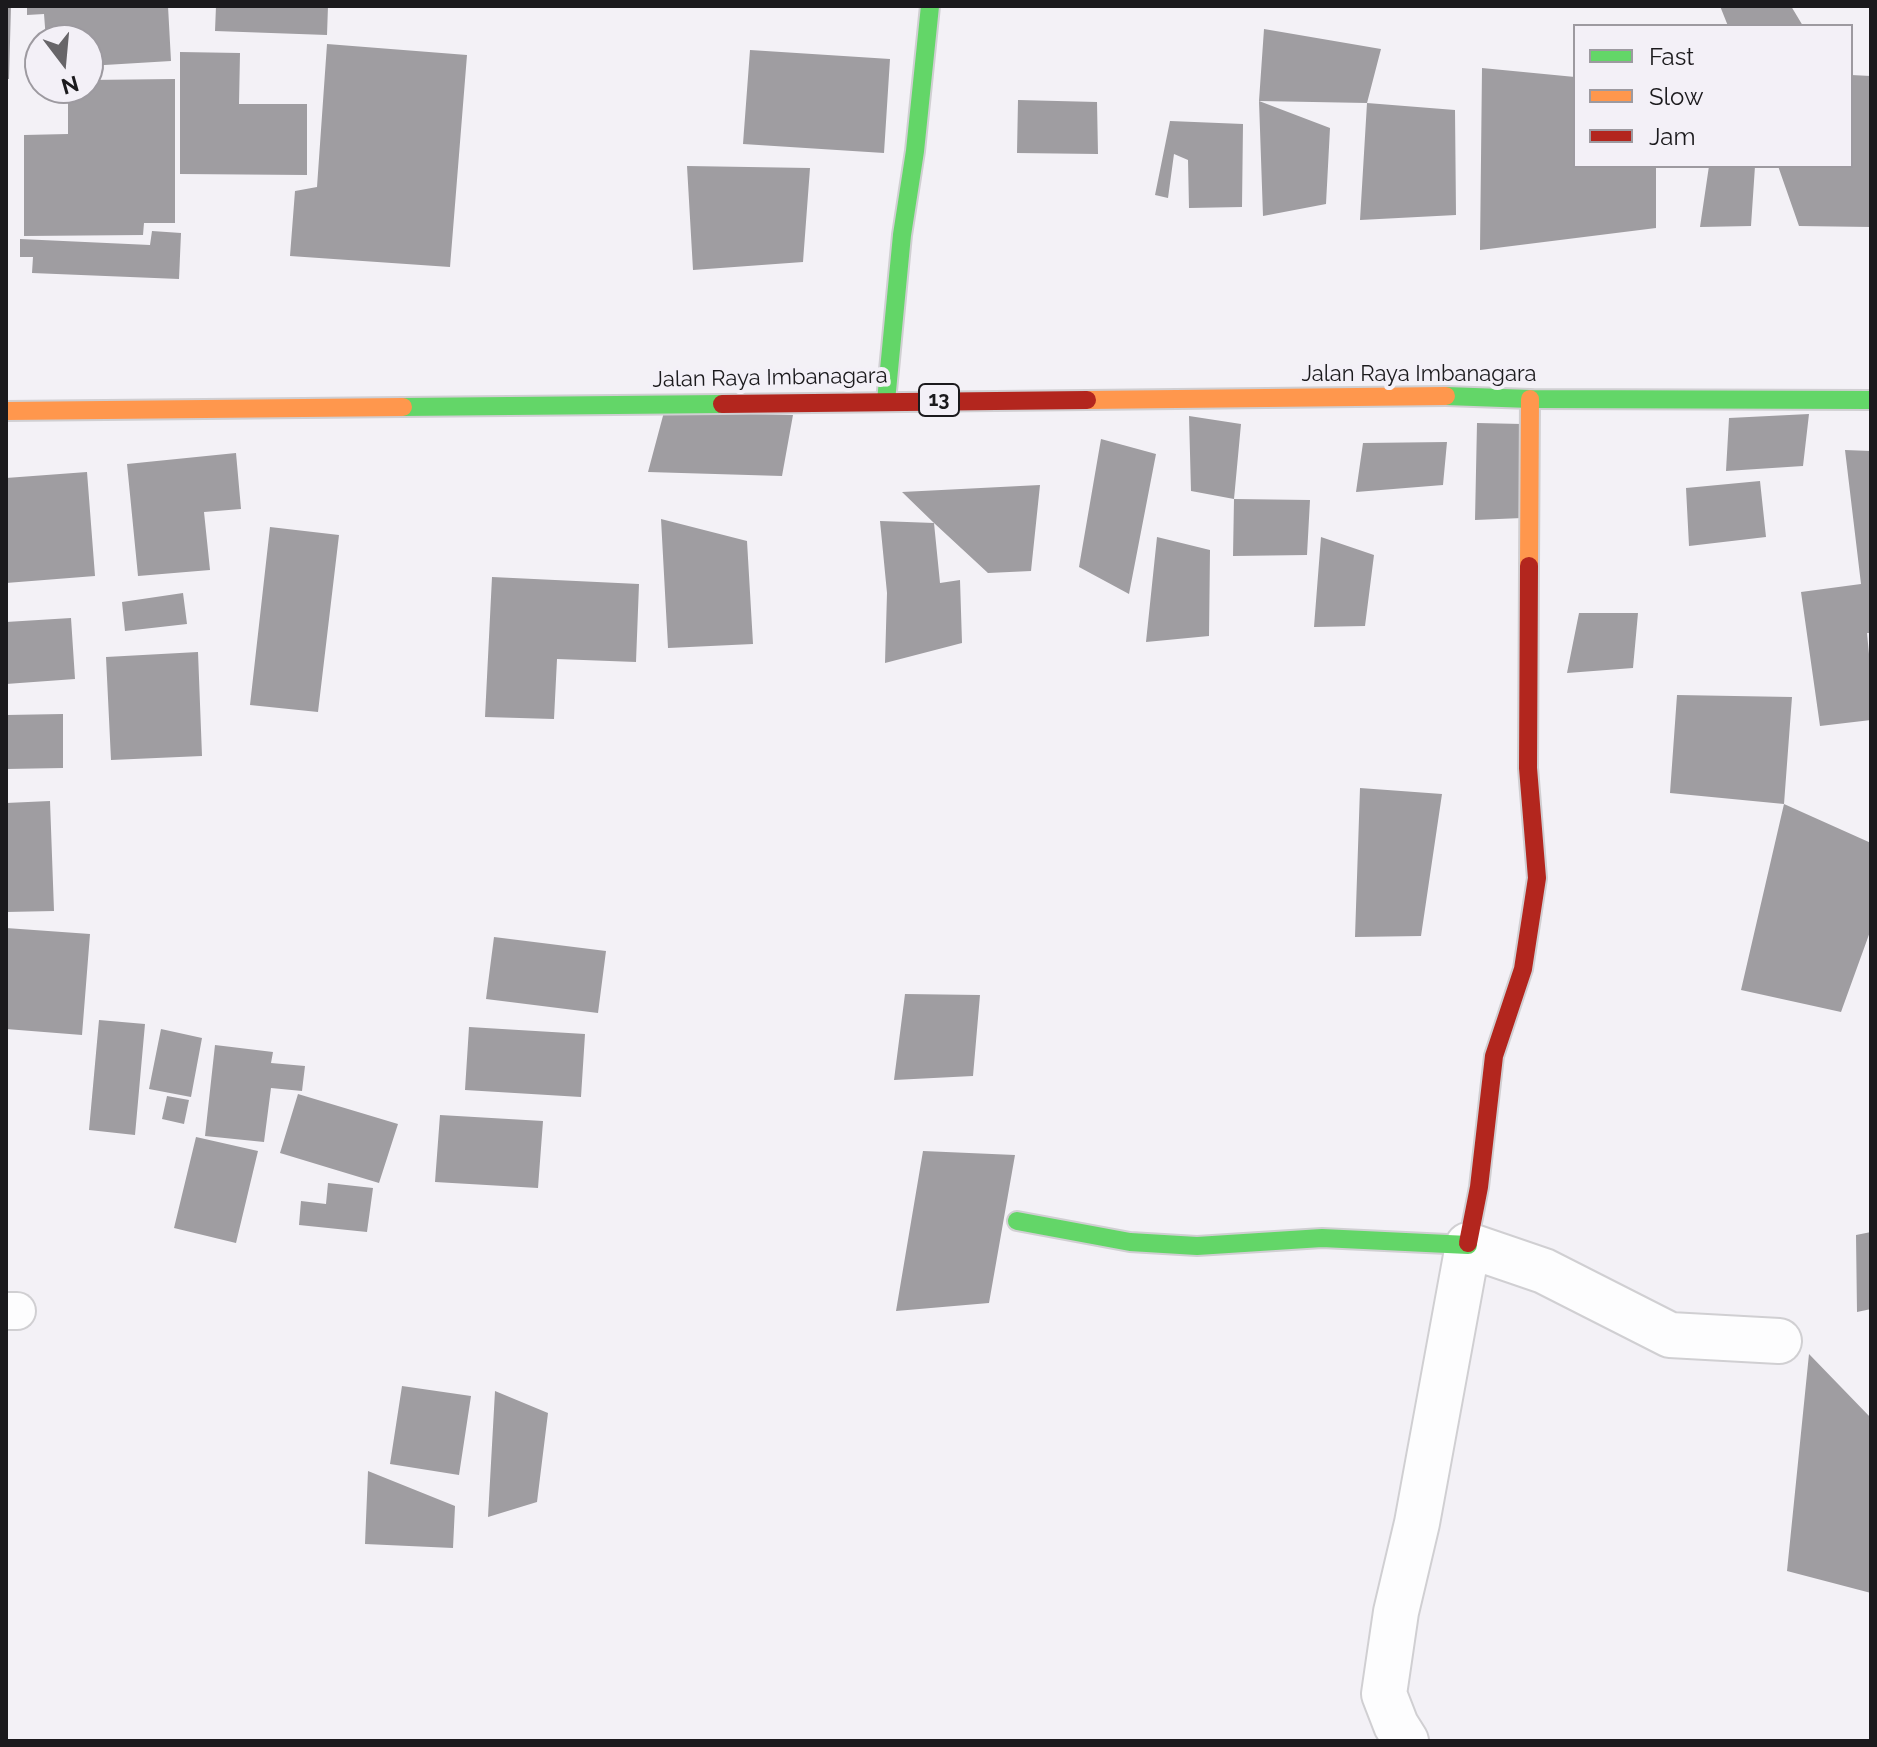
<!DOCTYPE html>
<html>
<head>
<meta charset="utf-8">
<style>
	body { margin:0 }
	#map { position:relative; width:1877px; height:1747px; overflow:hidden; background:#f3f1f6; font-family:Raleway,sans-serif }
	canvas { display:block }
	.frame { position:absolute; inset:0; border:8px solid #1b1a1d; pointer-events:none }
	.legend { position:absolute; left:1573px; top:24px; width:280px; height:144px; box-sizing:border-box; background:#f3f0f7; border:2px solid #9d9aa0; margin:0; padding:10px 14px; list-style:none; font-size:24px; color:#1b1a1d }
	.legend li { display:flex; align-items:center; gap:16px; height:40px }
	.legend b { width:40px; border:2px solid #9d9aa0 }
	.north { position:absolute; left:24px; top:24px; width:80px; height:80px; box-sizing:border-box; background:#f3f0f7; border:2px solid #9d9aa0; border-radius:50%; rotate:164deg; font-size:22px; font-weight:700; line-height:32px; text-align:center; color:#1b1a1d }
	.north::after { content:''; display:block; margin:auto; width:28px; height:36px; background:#676569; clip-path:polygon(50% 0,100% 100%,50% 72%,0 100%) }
</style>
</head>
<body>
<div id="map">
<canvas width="1877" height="1747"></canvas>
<div class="frame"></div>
<ul class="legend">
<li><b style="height:10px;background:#63d668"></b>Fast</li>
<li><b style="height:10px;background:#ff974d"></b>Slow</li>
<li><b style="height:10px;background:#b3261e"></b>Jam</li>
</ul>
<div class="north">N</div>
</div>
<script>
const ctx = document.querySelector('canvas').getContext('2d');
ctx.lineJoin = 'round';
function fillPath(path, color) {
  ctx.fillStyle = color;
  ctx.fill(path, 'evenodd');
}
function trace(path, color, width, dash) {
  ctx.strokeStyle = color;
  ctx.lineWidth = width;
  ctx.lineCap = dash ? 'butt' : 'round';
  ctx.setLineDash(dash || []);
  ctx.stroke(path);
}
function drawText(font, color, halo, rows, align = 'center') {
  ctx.font = font + ' Raleway,sans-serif';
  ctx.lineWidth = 8;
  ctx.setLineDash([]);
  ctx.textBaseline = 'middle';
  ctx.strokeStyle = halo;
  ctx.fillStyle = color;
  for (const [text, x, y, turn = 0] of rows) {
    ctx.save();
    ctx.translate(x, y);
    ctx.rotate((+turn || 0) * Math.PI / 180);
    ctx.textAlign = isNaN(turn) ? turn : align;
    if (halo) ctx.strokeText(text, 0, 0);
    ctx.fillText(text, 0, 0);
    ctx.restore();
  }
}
const building = new Path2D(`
	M 6,6 L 11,6 L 9,79 L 6,79 Z
	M 27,6 L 168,6 L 171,61 L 88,66 L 88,40 L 46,40 L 44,14 L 27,15 Z
	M 216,6 L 328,6 L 327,35 L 215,31 Z
	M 1720,6 L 1791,6 L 1803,26 L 1728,26 Z
	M 1264,29 L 1381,49 L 1367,103 L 1455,110 L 1456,215 L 1360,220 L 1367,103 L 1259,101 Z
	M 327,44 L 467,55 L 450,267 L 290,256 L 295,191 L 317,187 Z
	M 750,50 L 890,59 L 884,153 L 743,144 Z
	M 180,52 L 240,53 L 239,104 L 307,104 L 307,175 L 180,174 Z
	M 1482,68 L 1575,77 L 1575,166 L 1656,166 L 1656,228 L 1480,250 Z
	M 1851,75 L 1871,76 L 1871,227 L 1799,226 L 1778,166 L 1851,166 Z
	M 175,79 L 175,223 L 144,223 L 143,235 L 24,236 L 24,135 L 68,134 L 68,88 L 88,88 L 88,80 Z
	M 1018,100 L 1097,102 L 1098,154 L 1017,153 Z
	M 1259,101 L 1330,128 L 1326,204 L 1263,216 Z
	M 1170,121 L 1243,124 L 1242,207 L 1189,208 L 1188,160 L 1174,154 L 1168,198 L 1155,195 Z
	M 687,166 L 810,168 L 803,262 L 693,270 Z
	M 1709,166 L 1755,166 L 1751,226 L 1700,227 Z
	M 152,231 L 181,233 L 179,279 L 32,273 L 33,257 L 20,257 L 20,239 L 150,245 Z
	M 664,412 L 793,415 L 782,476 L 648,472 Z
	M 1809,414 L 1803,466 L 1726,471 L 1729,418 Z
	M 1189,416 L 1241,424 L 1234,499 L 1191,491 Z
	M 1477,423 L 1522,424 L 1522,518 L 1475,520 Z
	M 1101,439 L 1156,454 L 1129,594 L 1079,567 Z
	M 1447,442 L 1443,485 L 1356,492 L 1363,443 Z
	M 1845,450 L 1871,451 L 1871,633 L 1867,633 L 1871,675 L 1871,720 L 1820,726 L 1801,592 L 1861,584 Z
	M 236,453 L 241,509 L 204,512 L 210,570 L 138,576 L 127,464 Z
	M 87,472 L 95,576 L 6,583 L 6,478 Z
	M 1760,481 L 1766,537 L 1689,546 L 1686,488 Z
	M 1040,485 L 1031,571 L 988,573 L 934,523 L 940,583 L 960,580 L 962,643 L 885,663 L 887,593 L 880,521 L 934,523 L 902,492 Z
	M 1234,499 L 1310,500 L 1307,555 L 1233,556 Z
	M 661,519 L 747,541 L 753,644 L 668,648 Z
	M 270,527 L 339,535 L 318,712 L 250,705 Z
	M 1157,537 L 1210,550 L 1209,636 L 1146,642 Z
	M 1321,537 L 1374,555 L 1365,626 L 1314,627 Z
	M 492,577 L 639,584 L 636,662 L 557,659 L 554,719 L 485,717 Z
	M 183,593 L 187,624 L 125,631 L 122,602 Z
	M 1579,613 L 1638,613 L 1633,668 L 1567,673 Z
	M 71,618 L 75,679 L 6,684 L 6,622 Z
	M 198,652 L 202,756 L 111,760 L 106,657 Z
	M 1677,695 L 1792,697 L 1784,804 L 1670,793 Z
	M 63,714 L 63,768 L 6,769 L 6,715 Z
	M 1360,788 L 1442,794 L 1421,936 L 1355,937 Z
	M 50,801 L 54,911 L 6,912 L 6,803 Z
	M 1784,804 L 1871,843 L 1871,929 L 1841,1012 L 1741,990 Z
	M 6,928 L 90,934 L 82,1035 L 6,1029 Z
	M 494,937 L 606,951 L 598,1013 L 486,999 Z
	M 905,994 L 980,995 L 973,1076 L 894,1080 Z
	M 99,1020 L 145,1024 L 135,1135 L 89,1130 Z
	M 469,1027 L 585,1034 L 581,1097 L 465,1090 Z
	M 161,1029 L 202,1038 L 191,1097 L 149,1089 Z
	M 215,1045 L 273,1052 L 271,1063 L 305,1066 L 302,1091 L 271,1088 L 264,1142 L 205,1136 Z
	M 298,1094 L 398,1124 L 379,1183 L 280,1153 Z
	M 167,1096 L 189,1100 L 184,1124 L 162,1119 Z
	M 440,1115 L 543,1121 L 538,1188 L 435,1182 Z
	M 196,1137 L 258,1151 L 236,1243 L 174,1228 Z
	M 923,1151 L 1015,1155 L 989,1303 L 896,1311 Z
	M 328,1183 L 373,1188 L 367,1232 L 299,1225 L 301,1201 L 326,1204 Z
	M 1871,1232 L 1871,1309 L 1857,1312 L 1856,1235 Z
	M 1809,1354 L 1871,1418 L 1871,1593 L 1787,1571 Z
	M 402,1386 L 471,1396 L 459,1475 L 390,1464 Z
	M 495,1391 L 548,1413 L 537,1502 L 488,1517 Z
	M 368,1471 L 455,1506 L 453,1548 L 365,1544 Z`);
const lane = new Path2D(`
	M 6,1311 L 17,1311`);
const street = new Path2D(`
	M 1406,1741 L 1396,1725 L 1384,1694 L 1396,1612 L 1417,1523 L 1468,1245 L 1544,1271 L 1670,1335 L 1779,1341`);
const fast = new Path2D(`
	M 1446,396 L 1530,399 L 1871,400
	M 886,401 L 902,235 L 915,151 L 930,6
	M 403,407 L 722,404
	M 1017,1221 L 1130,1242 L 1197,1246 L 1322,1238 L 1468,1245 L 1468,1243`);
const slow = new Path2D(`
	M 1087,400 L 1446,396
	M 6,411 L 403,407
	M 1529,566 L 1530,399`);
const jam = new Path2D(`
	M 722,404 L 1087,400
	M 1468,1243 L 1479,1187 L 1494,1056 L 1523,969 L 1537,878 L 1528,768 L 1529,566`);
const shields = [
	[939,400,40]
];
const shieldNames = [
	["13",939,400]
];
const streetNames = [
	["Jalan Raya Imbanagara",1419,374],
	["Jalan Raya Imbanagara",770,378,-1]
];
fillPath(building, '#9f9da1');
trace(lane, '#d0cfd2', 40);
trace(street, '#d0cfd2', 48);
trace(fast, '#d0cfd2', 22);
trace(slow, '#d0cfd2', 22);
trace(jam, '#d0cfd2', 22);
trace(lane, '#fdfdfe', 36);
trace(street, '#fdfdfe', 44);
trace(fast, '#63d668', 18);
trace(slow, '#ff974d', 18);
trace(jam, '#b3261e', 18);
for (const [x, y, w] of shields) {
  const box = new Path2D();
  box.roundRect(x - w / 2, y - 16, w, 32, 6);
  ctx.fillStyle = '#f3f0f7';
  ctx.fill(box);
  trace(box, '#1b1a1d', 2);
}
drawText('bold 20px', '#1b1a1d', null, shieldNames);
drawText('22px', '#1b1a1d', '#f3f0f7', streetNames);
</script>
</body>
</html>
